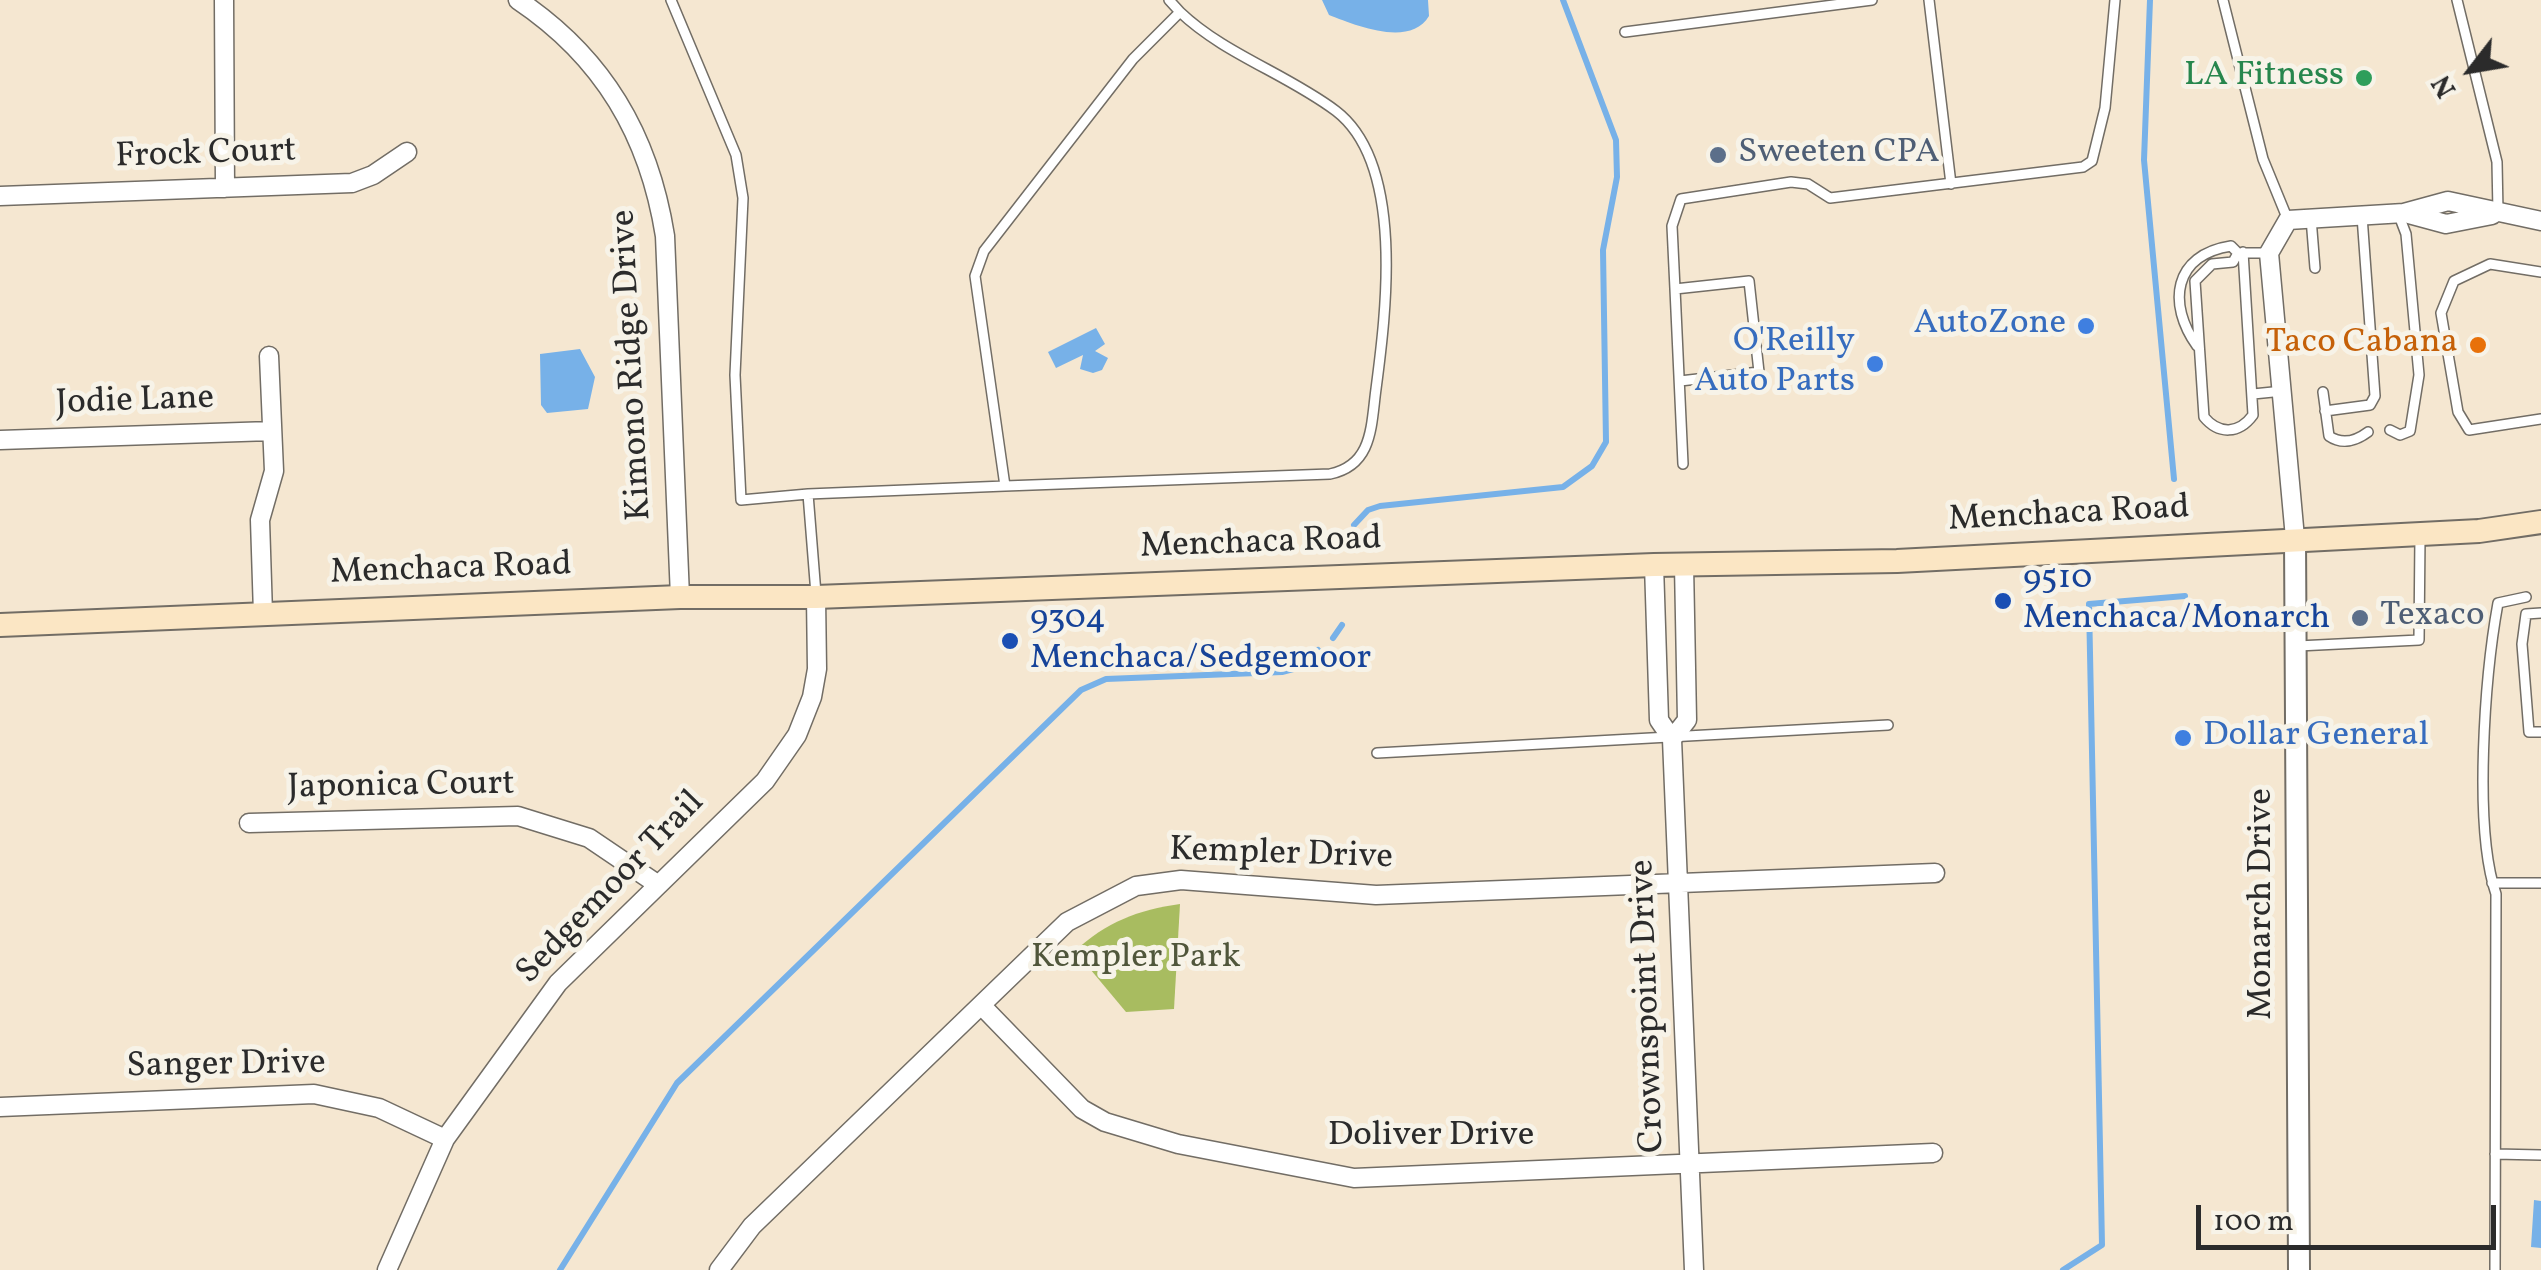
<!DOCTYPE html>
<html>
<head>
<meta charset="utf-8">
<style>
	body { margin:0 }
	#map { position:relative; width:2541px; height:1270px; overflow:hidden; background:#f5e7d1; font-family:Vollkorn,serif }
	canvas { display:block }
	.north { position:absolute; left:2421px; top:20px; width:100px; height:100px; -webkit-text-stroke:8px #f7f3e8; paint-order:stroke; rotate:239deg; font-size:28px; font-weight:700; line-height:40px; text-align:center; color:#2b2b2b }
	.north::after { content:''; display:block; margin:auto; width:35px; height:45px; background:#2b2b2b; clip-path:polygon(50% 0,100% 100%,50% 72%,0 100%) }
	.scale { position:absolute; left:2196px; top:1205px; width:300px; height:45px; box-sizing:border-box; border:5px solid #2b2b2b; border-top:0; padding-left:12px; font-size:30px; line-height:35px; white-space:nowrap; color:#2b2b2b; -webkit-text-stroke:8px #f7f3e8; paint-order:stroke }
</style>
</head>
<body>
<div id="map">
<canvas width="2541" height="1270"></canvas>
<div class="north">N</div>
<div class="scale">100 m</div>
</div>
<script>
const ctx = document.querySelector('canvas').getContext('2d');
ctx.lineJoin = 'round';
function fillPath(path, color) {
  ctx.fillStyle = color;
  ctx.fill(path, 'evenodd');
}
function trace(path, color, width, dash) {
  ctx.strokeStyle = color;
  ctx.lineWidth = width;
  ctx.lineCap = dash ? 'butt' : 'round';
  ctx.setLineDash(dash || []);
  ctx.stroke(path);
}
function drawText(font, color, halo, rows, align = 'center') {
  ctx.font = font + ' Vollkorn,serif';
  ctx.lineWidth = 10;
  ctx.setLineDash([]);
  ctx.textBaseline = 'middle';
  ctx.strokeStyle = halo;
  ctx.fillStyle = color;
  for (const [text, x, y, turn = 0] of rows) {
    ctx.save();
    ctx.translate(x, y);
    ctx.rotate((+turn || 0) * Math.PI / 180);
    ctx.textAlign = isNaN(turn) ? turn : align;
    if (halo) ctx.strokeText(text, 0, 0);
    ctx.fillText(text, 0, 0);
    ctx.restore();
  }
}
const green = new Path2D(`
	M 1180,904 L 1174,1009 L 1126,1012 L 1075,951 C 1106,922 1138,910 1180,904 Z`);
const water = new Path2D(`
	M 1322,0 L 1428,0 L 1429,16 C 1410,48 1355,25 1329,15 Z
	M 1096,328 L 1105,344 L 1095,351 L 1108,358 L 1102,370 L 1093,373 L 1080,369 L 1083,355 L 1056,368 L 1048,352 Z
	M 580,349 L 595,377 L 588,409 L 547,413 L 541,405 L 540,354 Z
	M 2534,1200 L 2541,1201 L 2541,1248 L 2531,1247 Z`);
const stream = new Path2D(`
	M 2150,0 L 2144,160 L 2174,479
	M 1354,525 L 1368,510 L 1380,506 L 1563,487 L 1592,466 L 1606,442 L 1603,250 L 1617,177 L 1616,140 L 1563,0
	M 1333,638 L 1342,625
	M 560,1270 L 677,1083 L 1081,690 L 1106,679 L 1282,672 L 1297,668 L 1318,650
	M 2063,1270 L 2102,1245 L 2089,604 L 2185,596`);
const service = new Path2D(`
	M 671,0 L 736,155 L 743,198 L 735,375 L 741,500 L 808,494
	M 1169,0 L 1180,12
	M 1929,0 L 1951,184
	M 2223,0 L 2263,159 L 2288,220
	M 2457,0 L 2497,162 L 2498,212
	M 1625,32 L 1872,0
	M 2311,218 L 2315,268
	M 2238,253 L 2233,262 L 2212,264 L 2195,281 L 2204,417 C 2219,435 2239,434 2253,415 L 2243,252
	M 2541,272 L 2490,264 L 2454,281 L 2441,313 L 2458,412 L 2469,430 L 2541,419
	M 1675,289 L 1672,226 L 1681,199 L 1791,182 L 1808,184 L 1830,198 L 2083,167 L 2092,161 L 2105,108 L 2115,0
	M 2197,346 C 2167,304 2173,255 2231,246 L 2238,253 L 2269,253
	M 1680,381 L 1759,372 L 1749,281 L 1675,289 L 1683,464
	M 2323,392 L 2329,436 C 2342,445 2356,441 2368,432
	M 2253,394 L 2283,391
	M 2325,411 L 2370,405 L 2375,396 L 2362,216
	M 2390,430 L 2400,435 L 2410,431 L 2419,375 L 2406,234 L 2398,213
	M 816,594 L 808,494 L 1005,486 L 975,276 L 984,251 L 1133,59 L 1180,12 C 1224,54 1287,74 1336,111 C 1405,164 1386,313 1376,389 C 1371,426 1373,465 1330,474 L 1005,486
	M 2541,613 L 2526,614 L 2522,644 L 2529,732 L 2541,732
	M 2298,646 L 2419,640 L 2420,536
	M 1377,753 L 1888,725
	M 2492,883 L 2541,883
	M 2495,1154 L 2541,1155
	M 2495,1270 L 2496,894 C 2473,827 2485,675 2498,603 L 2526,597`);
const minor = new Path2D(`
	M 224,0 L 225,188
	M 518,0 C 603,57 649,135 665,236 L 680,597
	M 0,196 L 352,183 L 373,175 L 407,152
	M 2409,214 L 2446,224 L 2492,215
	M 0,440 L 271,431
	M 2295,538 L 2269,253 L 2288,220 L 2404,213 L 2448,201 L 2541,221
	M 1654,565 L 1659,720 L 1672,739 L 1694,1270
	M 263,614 L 260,520 L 274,471 L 269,356
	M 1672,739 L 1687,720 L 1684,565
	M 249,823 L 518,816 L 589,838 L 657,884
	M 982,1006 L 1082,1109 L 1105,1122 L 1178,1144 L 1354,1178 L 1933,1153
	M 0,1107 L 314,1094 L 379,1108 L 445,1139
	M 387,1270 L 445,1139 L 558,983 L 765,781 L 797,735 L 812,697 L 817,669 L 816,597
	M 719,1270 L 752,1226 L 1067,922 L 1136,886 L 1181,880 L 1376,895 L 1935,873`);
const tertiary = new Path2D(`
	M 2295,538 L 2299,1270`);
const secondary = new Path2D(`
	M 0,625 L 680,597 L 816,597 L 1654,565 L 1897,561 L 2479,531 L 2541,522`);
const markers = [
	[2364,78,10,"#2e9e5b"],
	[1718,155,10,"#5c6f8a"],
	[2086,326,10,"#3f7fe0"],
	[2478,345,10,"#e8710a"],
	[1875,364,10,"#3f7fe0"],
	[2003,601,10,"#1a4fb4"],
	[2360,618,10,"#5c6f8a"],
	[1010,641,10,"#1a4fb4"],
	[2183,738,10,"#3f7fe0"]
];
const leisureNames = [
	["LA Fitness",2344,78]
];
const serviceNames = [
	["Sweeten CPA",1738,155],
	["Texaco",2380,618]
];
const streetNames = [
	["Frock Court",206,156,-2],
	["Kimono Ridge Drive",634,365,-93],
	["Jodie Lane",135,403,-2],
	["Menchaca Road",2069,516,-3],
	["Menchaca Road",1261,545,-2],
	["Menchaca Road",451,571,-2],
	["Japonica Court",401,788,-1],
	["Kempler Drive",1281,856,2],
	["Sedgemoor Trail",612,889,-46],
	["Monarch Drive",2264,904,-90],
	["Crownspoint Drive",1650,1006,-92],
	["Sanger Drive",226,1067,-1],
	["Doliver Drive",1431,1138]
];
const shopNames = [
	["AutoZone",2066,326],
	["O'Reilly",1855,344],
	["Auto Parts",1855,384],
	["Dollar General",2203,738,"left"]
];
const foodNames = [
	["Taco Cabana",2458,345]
];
const transitNames = [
	["9510",2023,581],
	["Menchaca/Monarch",2023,621],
	["9304",1030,621],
	["Menchaca/Sedgemoor",1030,661]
];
const parkNames = [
	["Kempler Park",1136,960]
];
fillPath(green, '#a8bc60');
fillPath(water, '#77b1e8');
trace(stream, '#77b1e8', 6);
trace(service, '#726d65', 12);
trace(minor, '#726d65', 21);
trace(tertiary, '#726d65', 24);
trace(secondary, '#726d65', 26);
trace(service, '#fff', 9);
trace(minor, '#fff', 18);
trace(tertiary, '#fff', 20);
trace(secondary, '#fbe6c4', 22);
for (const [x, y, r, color] of markers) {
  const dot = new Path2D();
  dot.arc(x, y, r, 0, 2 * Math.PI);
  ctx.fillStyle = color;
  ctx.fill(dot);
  trace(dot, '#f7f3e8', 4);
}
drawText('35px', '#27864d', '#f7f3e8', leisureNames, 'right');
drawText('35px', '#4e5e75', '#f7f3e8', serviceNames, 'left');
drawText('35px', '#2b2b2b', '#f7f3e8', streetNames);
drawText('35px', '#366cbe', '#f7f3e8', shopNames, 'right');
drawText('35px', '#c56008', '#f7f3e8', foodNames, 'right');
drawText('35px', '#164399', '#f7f3e8', transitNames, 'left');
drawText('35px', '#50563b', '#f7f3e8', parkNames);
</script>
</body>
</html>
